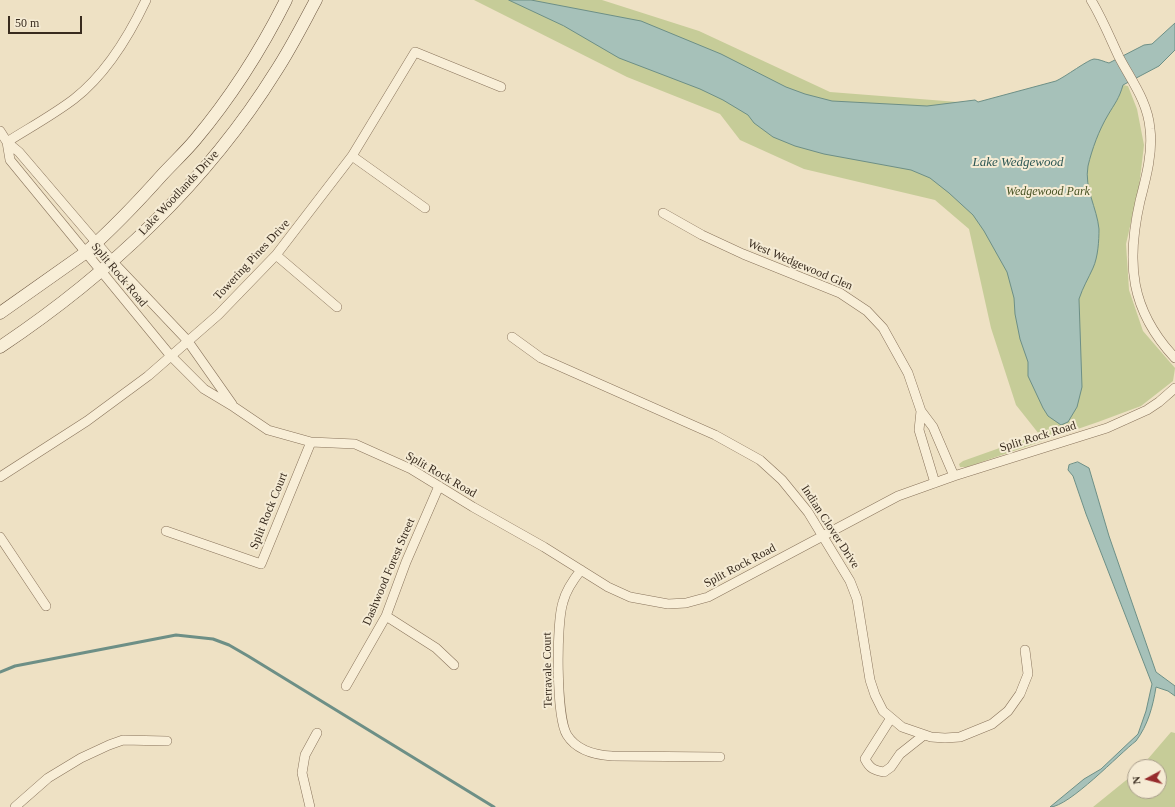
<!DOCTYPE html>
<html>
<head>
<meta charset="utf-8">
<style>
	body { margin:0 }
	#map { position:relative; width:1175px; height:807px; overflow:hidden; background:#eee1c4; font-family:"Times New Roman",serif }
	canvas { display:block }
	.north { position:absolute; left:1127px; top:759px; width:40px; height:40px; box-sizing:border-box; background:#f5ebd4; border:1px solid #a99e8b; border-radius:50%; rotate:263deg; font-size:11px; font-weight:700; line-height:16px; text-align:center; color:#382b1e }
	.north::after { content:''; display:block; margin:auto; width:14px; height:18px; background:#962b2c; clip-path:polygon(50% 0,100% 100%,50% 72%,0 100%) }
	.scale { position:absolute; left:8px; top:16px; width:74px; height:18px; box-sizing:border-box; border:2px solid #382b1e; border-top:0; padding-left:5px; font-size:12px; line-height:14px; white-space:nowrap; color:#382b1e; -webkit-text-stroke:3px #f5ebd4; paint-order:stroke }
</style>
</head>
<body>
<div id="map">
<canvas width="1175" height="807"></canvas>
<div class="north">N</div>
<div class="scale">50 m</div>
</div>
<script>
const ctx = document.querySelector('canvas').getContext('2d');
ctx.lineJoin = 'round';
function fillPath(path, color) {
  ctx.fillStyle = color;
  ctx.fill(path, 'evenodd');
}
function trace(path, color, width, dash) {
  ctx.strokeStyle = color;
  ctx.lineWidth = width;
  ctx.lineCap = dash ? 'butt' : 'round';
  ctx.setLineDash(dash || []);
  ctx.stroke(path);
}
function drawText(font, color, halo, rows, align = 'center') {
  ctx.font = font + ' "Times New Roman",serif';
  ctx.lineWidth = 4;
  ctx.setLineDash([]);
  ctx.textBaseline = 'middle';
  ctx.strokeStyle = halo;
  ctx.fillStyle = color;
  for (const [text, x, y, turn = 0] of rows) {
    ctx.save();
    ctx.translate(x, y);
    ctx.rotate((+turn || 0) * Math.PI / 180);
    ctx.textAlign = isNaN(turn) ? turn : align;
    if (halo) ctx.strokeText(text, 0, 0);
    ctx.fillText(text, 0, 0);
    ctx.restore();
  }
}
const green = new Path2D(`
	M 474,0 L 602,0 L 699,31 L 830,92 L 1022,107 L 1123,85 L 1128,86 L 1137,109 L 1144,145 L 1139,187 L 1126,244 L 1129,290 L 1143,331 L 1175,368 L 1173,381 L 1141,406 L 1098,422 L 967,467 L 960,467 L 959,464 L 963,461 L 1039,434 L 1016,405 L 991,328 L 969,229 L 935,200 L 804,169 L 740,140 L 720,114 L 627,77 Z
	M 1171,732 L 1175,733 L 1175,807 L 1093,807 L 1135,773 L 1135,791 L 1159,791 L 1159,767 L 1141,767 Z`);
const water = new Path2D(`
	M 509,0 L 531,0 L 641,21 L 721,54 L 786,87 L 805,94 L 832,101 L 927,106 L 975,100 L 978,102 L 1056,81 C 1065,77 1089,59 1094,59 C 1099,59 1105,62 1109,63 L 1144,45 L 1152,44 L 1175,23 L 1175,50 L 1159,66 L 1123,85 C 1119,99 1115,103 1108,115 C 1099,130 1092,149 1088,166 C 1084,188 1097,208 1099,229 C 1099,241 1098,257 1093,268 C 1088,279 1083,287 1079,299 L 1082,387 L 1077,407 L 1068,422 L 1061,425 L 1048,416 L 1043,408 L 1028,376 L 1028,362 L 1020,339 L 1015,314 L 1014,298 L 1007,272 L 984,231 L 973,215 L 949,193 L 930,178 L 911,170 L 824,154 L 795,146 L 773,137 L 754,123 L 748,115 L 723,100 L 700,89 L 619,58 L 564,26 Z
	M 1078,462 L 1089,468 L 1109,536 L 1156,672 L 1175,686 L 1175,696 L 1168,691 L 1156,687 C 1153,706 1148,725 1136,741 C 1119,754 1069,807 1050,807 L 1084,779 L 1101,769 L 1138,734 L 1146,711 L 1152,684 L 1086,514 L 1073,476 L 1068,470 L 1069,465 Z`);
const stream = new Path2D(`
	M 0,672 L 15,666 L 176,635 L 213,639 L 229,645 L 248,656 L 494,807`);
const street = new Path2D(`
	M 1091,0 C 1102,18 1110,38 1119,57 C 1131,80 1148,102 1150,129 C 1153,152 1146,178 1140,201 C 1126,263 1130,310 1175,358
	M 0,131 L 7,142 L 10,160 L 170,355 L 204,389 L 234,407 L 268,430 L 311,442 L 355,444 L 411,469 L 473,507 L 544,547 L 608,587 L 630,597 L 668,604 L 686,603 L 708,597 L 898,496 L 954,476 L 1107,428 L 1147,410 L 1159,402 L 1175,388
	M 7,142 L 19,152 L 113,262 L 187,340 L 232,404
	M 7,142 C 29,128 53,115 74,99 C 106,74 129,36 146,0
	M 352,156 L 425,208
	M 663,213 L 702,235 L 743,254 L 840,293 L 867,311 L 883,328 L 908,373 L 921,411 L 933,427 L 954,476
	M 276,255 L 337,307
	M 512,337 L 541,358 L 715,435 L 760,460 L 782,480 L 808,512 L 850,581 L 857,599 L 870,680 L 875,695 L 883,711 L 902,727 L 931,737 L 945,738 L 960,737 L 992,724 L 1008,711 L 1020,694 L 1028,674 L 1025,650
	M 921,411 L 919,430 L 935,483
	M 0,477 L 87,421 L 148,376 L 218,315 L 276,255 L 352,156 L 415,52 L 501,87
	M 166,531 L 261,564 L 311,442
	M 0,537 L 46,606
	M 581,570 C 573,580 566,590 563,602 C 556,623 556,717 567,735 C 577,751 595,755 612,756 L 720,757
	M 386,616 L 436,648 L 454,665
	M 346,686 L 386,616 L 406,562 L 439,486
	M 891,718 L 865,759 C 870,769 874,770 884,772 L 891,767 L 900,754 L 924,735
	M 15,807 L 48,778 L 81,758 L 109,745 L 123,740 L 167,741
	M 310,807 L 302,773 L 305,755 L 317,733`);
const secondary = new Path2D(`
	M 0,313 L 85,253 C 112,229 137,203 162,175 C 173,163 185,152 195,140 C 231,97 261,50 286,0
	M 0,347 C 108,275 207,182 276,71 C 291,48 303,24 316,0`);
const parkNames = [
	["Wedgewood Park",1048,192]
];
const streetNames = [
	["Lake Woodlands Drive",179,193,-47],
	["Towering Pines Drive",252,260,-47],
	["West Wedgewood Glen",800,265,23],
	["Split Rock Road",119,275,50],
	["Split Rock Road",1038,437,-17],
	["Split Rock Road",441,475,30],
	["Split Rock Court",269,511,-68],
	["Indian Clover Drive",830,527,57],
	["Split Rock Road",740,566,-28],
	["Dashwood Forest Street",389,572,-67],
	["Terravale Court",548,670,-91]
];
const waterNames = [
	["Lake Wedgewood",1018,163]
];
fillPath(green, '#c6cc98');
fillPath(water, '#a6c1b9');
trace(water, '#6d8f86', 1);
trace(stream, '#6d8f86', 3);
trace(street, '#88735b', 10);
trace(secondary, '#6a543e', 13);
trace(street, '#f8eed7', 9);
trace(secondary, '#f8eed7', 12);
drawText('italic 12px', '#495425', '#f5ebd4', parkNames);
drawText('12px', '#382b1e', '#f5ebd4', streetNames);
drawText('italic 13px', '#2e5855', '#f5ebd4', waterNames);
</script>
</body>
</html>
